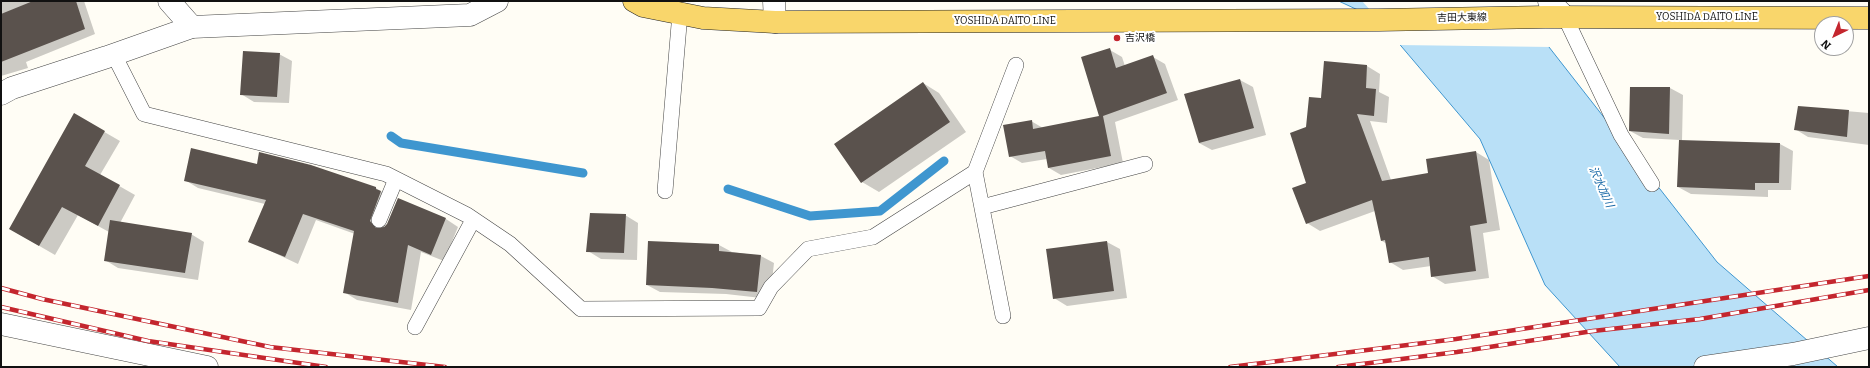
<!DOCTYPE html>
<html>
<head>
<meta charset="utf-8">
<style>
	body { margin:0 }
	#map { position:relative; width:1870px; height:368px; overflow:hidden; background:#fffdf5; font-family:Bitter,serif }
	canvas { display:block }
	.frame { position:absolute; inset:0; border:2px solid #111; pointer-events:none }
	.north { position:absolute; left:1814px; top:16px; width:40px; height:40px; box-sizing:border-box; background:#fff; border:1px solid #a0a0a0; border-radius:50%; rotate:223deg; font-size:11px; font-weight:700; line-height:16px; text-align:center; color:#111 }
	.north::after { content:''; display:block; margin:auto; width:14px; height:18px; background:#c4262e; clip-path:polygon(50% 0,100% 100%,50% 72%,0 100%) }
</style>
</head>
<body>
<div id="map">
<canvas width="1870" height="368"></canvas>
<div class="frame"></div>
<div class="north">N</div>
</div>
<script>
const ctx = document.querySelector('canvas').getContext('2d');
ctx.lineJoin = 'round';
function fillPath(path, color) {
  ctx.fillStyle = color;
  ctx.fill(path, 'evenodd');
}
function trace(path, color, width, dash) {
  ctx.strokeStyle = color;
  ctx.lineWidth = width;
  ctx.lineCap = dash ? 'butt' : 'round';
  ctx.setLineDash(dash || []);
  ctx.stroke(path);
}
function drawText(font, color, halo, rows, align = 'center') {
  ctx.font = font + ' Bitter,"Noto Sans JP",serif';
  ctx.lineWidth = 4;
  ctx.setLineDash([]);
  ctx.textBaseline = 'middle';
  ctx.strokeStyle = halo;
  ctx.fillStyle = color;
  for (const [text, x, y, turn = 0] of rows) {
    ctx.save();
    ctx.translate(x, y);
    ctx.rotate((+turn || 0) * Math.PI / 180);
    ctx.textAlign = isNaN(turn) ? turn : align;
    if (halo) ctx.strokeText(text, 0, 0);
    ctx.fillText(text, 0, 0);
    ctx.restore();
  }
}
const water = new Path2D(`
	M 1339,1 L 1513,1 L 1717,262 L 1838,367 L 1620,367 L 1545,285 L 1480,139 L 1379,20 Z`);
const pier = new Path2D(`
	M 1362,1 L 1516,1 L 1552,47 L 1398,45 L 1379,23 L 1379,20 Z`);
const shadow = new Path2D(`
	M 1,1 L 84,1 L 95,34 L 26,62 L 28,68 L 1,76 Z
	M 1110,50 L 1122,57 L 1125,66 L 1153,57 L 1165,64 L 1178,100 L 1115,122 L 1123,163 L 1061,175 L 1049,168 L 1047,159 L 1022,163 L 1010,156 L 1031,121 L 1043,128 L 1100,117 Z
	M 279,54 L 292,61 L 289,103 L 254,102 L 241,94 Z
	M 1325,62 L 1367,66 L 1380,74 L 1379,92 L 1389,97 L 1387,123 L 1370,121 L 1391,180 L 1429,174 L 1476,152 L 1489,160 L 1500,230 L 1483,233 L 1489,278 L 1445,284 L 1432,276 L 1431,266 L 1403,270 L 1390,262 L 1387,244 L 1382,241 L 1375,211 L 1320,231 L 1307,223 L 1308,183 L 1321,99 Z
	M 1240,80 L 1253,87 L 1266,135 L 1212,150 L 1199,143 Z
	M 923,83 L 939,93 L 966,132 L 879,192 L 862,182 L 835,144 Z
	M 1670,88 L 1683,95 L 1682,141 L 1780,144 L 1793,151 L 1791,190 L 1768,190 L 1768,197 L 1691,194 L 1678,187 L 1680,140 L 1643,138 L 1630,131 Z
	M 1799,107 L 1869,113 L 1869,145 L 1808,137 L 1795,129 Z
	M 75,115 L 120,141 L 100,175 L 135,195 L 120,223 L 191,234 L 204,242 L 198,280 L 118,268 L 105,260 L 109,232 L 78,215 L 55,255 L 10,229 Z
	M 257,165 L 311,166 L 376,188 L 394,200 L 382,231 L 446,219 L 458,227 L 444,261 L 421,252 L 411,310 L 357,300 L 344,292 L 355,234 L 316,220 L 298,264 L 249,241 L 265,204 L 198,188 L 185,180 Z
	M 625,215 L 638,223 L 637,260 L 601,259 L 588,251 Z
	M 1107,242 L 1120,249 L 1127,298 L 1067,306 L 1054,298 Z
	M 719,245 L 732,252 L 761,256 L 774,263 L 770,299 L 726,294 L 660,292 L 647,285 Z`);
const stream = new Path2D(`
	M 391,136 L 401,143 L 583,173
	M 728,189 L 810,216 L 880,211 L 944,161`);
const building = new Path2D(`
	M 33,1 L 76,1 L 85,29 L 1,62 L 1,14 Z
	M 1110,48 L 1116,68 L 1153,55 L 1167,93 L 1103,116 L 1111,156 L 1048,168 L 1045,151 L 1009,157 L 1003,125 L 1032,120 L 1033,129 L 1099,116 L 1081,57 Z
	M 243,51 L 280,53 L 277,97 L 240,95 Z
	M 1324,61 L 1367,65 L 1366,88 L 1376,89 L 1374,116 L 1357,114 L 1382,181 L 1428,173 L 1426,159 L 1476,151 L 1487,223 L 1470,226 L 1476,271 L 1431,277 L 1429,257 L 1389,263 L 1385,240 L 1381,241 L 1372,200 L 1306,224 L 1292,188 L 1306,183 L 1290,133 L 1306,127 L 1309,97 L 1321,98 Z
	M 1240,79 L 1254,128 L 1199,143 L 1184,94 Z
	M 923,82 L 950,122 L 861,183 L 834,144 Z
	M 1630,87 L 1670,87 L 1669,134 L 1629,131 Z
	M 1798,106 L 1849,110 L 1847,137 L 1794,130 Z
	M 74,113 L 105,131 L 85,166 L 120,185 L 98,226 L 62,207 L 39,246 L 9,229 Z
	M 1679,140 L 1780,143 L 1779,183 L 1755,183 L 1755,190 L 1677,187 Z
	M 191,148 L 257,164 L 259,152 L 311,165 L 376,187 L 376,189 L 381,191 L 370,221 L 376,228 L 384,227 L 387,224 L 398,198 L 446,218 L 431,255 L 408,245 L 398,303 L 343,293 L 354,231 L 303,214 L 285,257 L 248,242 L 266,200 L 184,181 Z
	M 590,213 L 626,214 L 624,253 L 586,252 Z
	M 110,220 L 192,233 L 185,273 L 104,261 Z
	M 648,241 L 719,244 L 719,251 L 761,255 L 757,292 L 712,288 L 646,285 Z
	M 1107,241 L 1114,291 L 1053,299 L 1046,249 Z`);
const service = new Path2D(`
	M 1565,17 L 1621,135 L 1652,184
	M 114,55 L 144,114 L 386,174 L 467,215 L 510,244 L 581,309 L 759,308 L 771,287 L 808,249 L 873,237 L 975,172 L 1003,316
	M 975,172 L 1016,65
	M 665,191 L 680,13
	M 982,207 L 1145,164
	M 379,220 L 396,179
	M 415,327 L 473,220`);
const minor = new Path2D(`
	M 169,1 L 192,27
	M 774,1 L 775,22
	M 1549,1 L 1565,17
	M 1,324 L 207,367
	M 1705,367 L 1793,354 L 1869,338`);
const tertiary = new Path2D(`
	M 1,94 L 12,88 L 107,57 L 192,27 L 470,15 L 497,1`);
const primary = new Path2D(`
	M 634,1 L 643,6 L 703,18 L 775,22 L 1379,20 L 1545,17 L 1869,18`);
const rail = new Path2D(`
	M 1,288 L 42,299 L 270,347 L 445,367
	M 1,307 L 148,341 L 326,367
	M 1230,367 L 1456,339 L 1869,276
	M 1338,367 L 1457,352 L 1593,331 L 1700,319 L 1869,290`);
const markers = [
	[1117,38,4,"#c4262e"]
];
const streetNames = [
	["YOSHIDA DAITO LINE",1707,17],
	["吉田大東線",1462,18,-1],
	["YOSHIDA DAITO LINE",1005,21]
];
const poiNames = [
	["吉沢橋",1125,38]
];
const waterNames = [
	["沢水加川",1601,187,66]
];
fillPath(water, '#b9e0f7');
trace(water, '#3f96cf', 1);
fillPath(pier, '#fffdf5');
fillPath(shadow, '#0003');
trace(stream, '#3f96cf', 9);
fillPath(building, '#5a524d');
trace(service, '#444', 16);
trace(minor, '#444', 23);
trace(tertiary, '#444', 23);
trace(primary, '#222', 23);
trace(service, '#fff', 15);
trace(minor, '#fff', 22);
trace(tertiary, '#fff', 22);
trace(primary, '#f9d66b', 22);
trace(rail, '#c4262e', 4.5);
trace(rail, '#fff', 3, [9]);
for (const [x, y, r, color] of markers) {
  const dot = new Path2D();
  dot.arc(x, y, r, 0, 2 * Math.PI);
  ctx.fillStyle = color;
  ctx.fill(dot);
  trace(dot, '#fff', 1.5);
}
drawText('10px', '#111', '#fff', streetNames);
drawText('10px', '#111', '#fff', poiNames, 'left');
drawText('italic 11px', '#1768a6', '#fff', waterNames);
</script>
</body>
</html>
